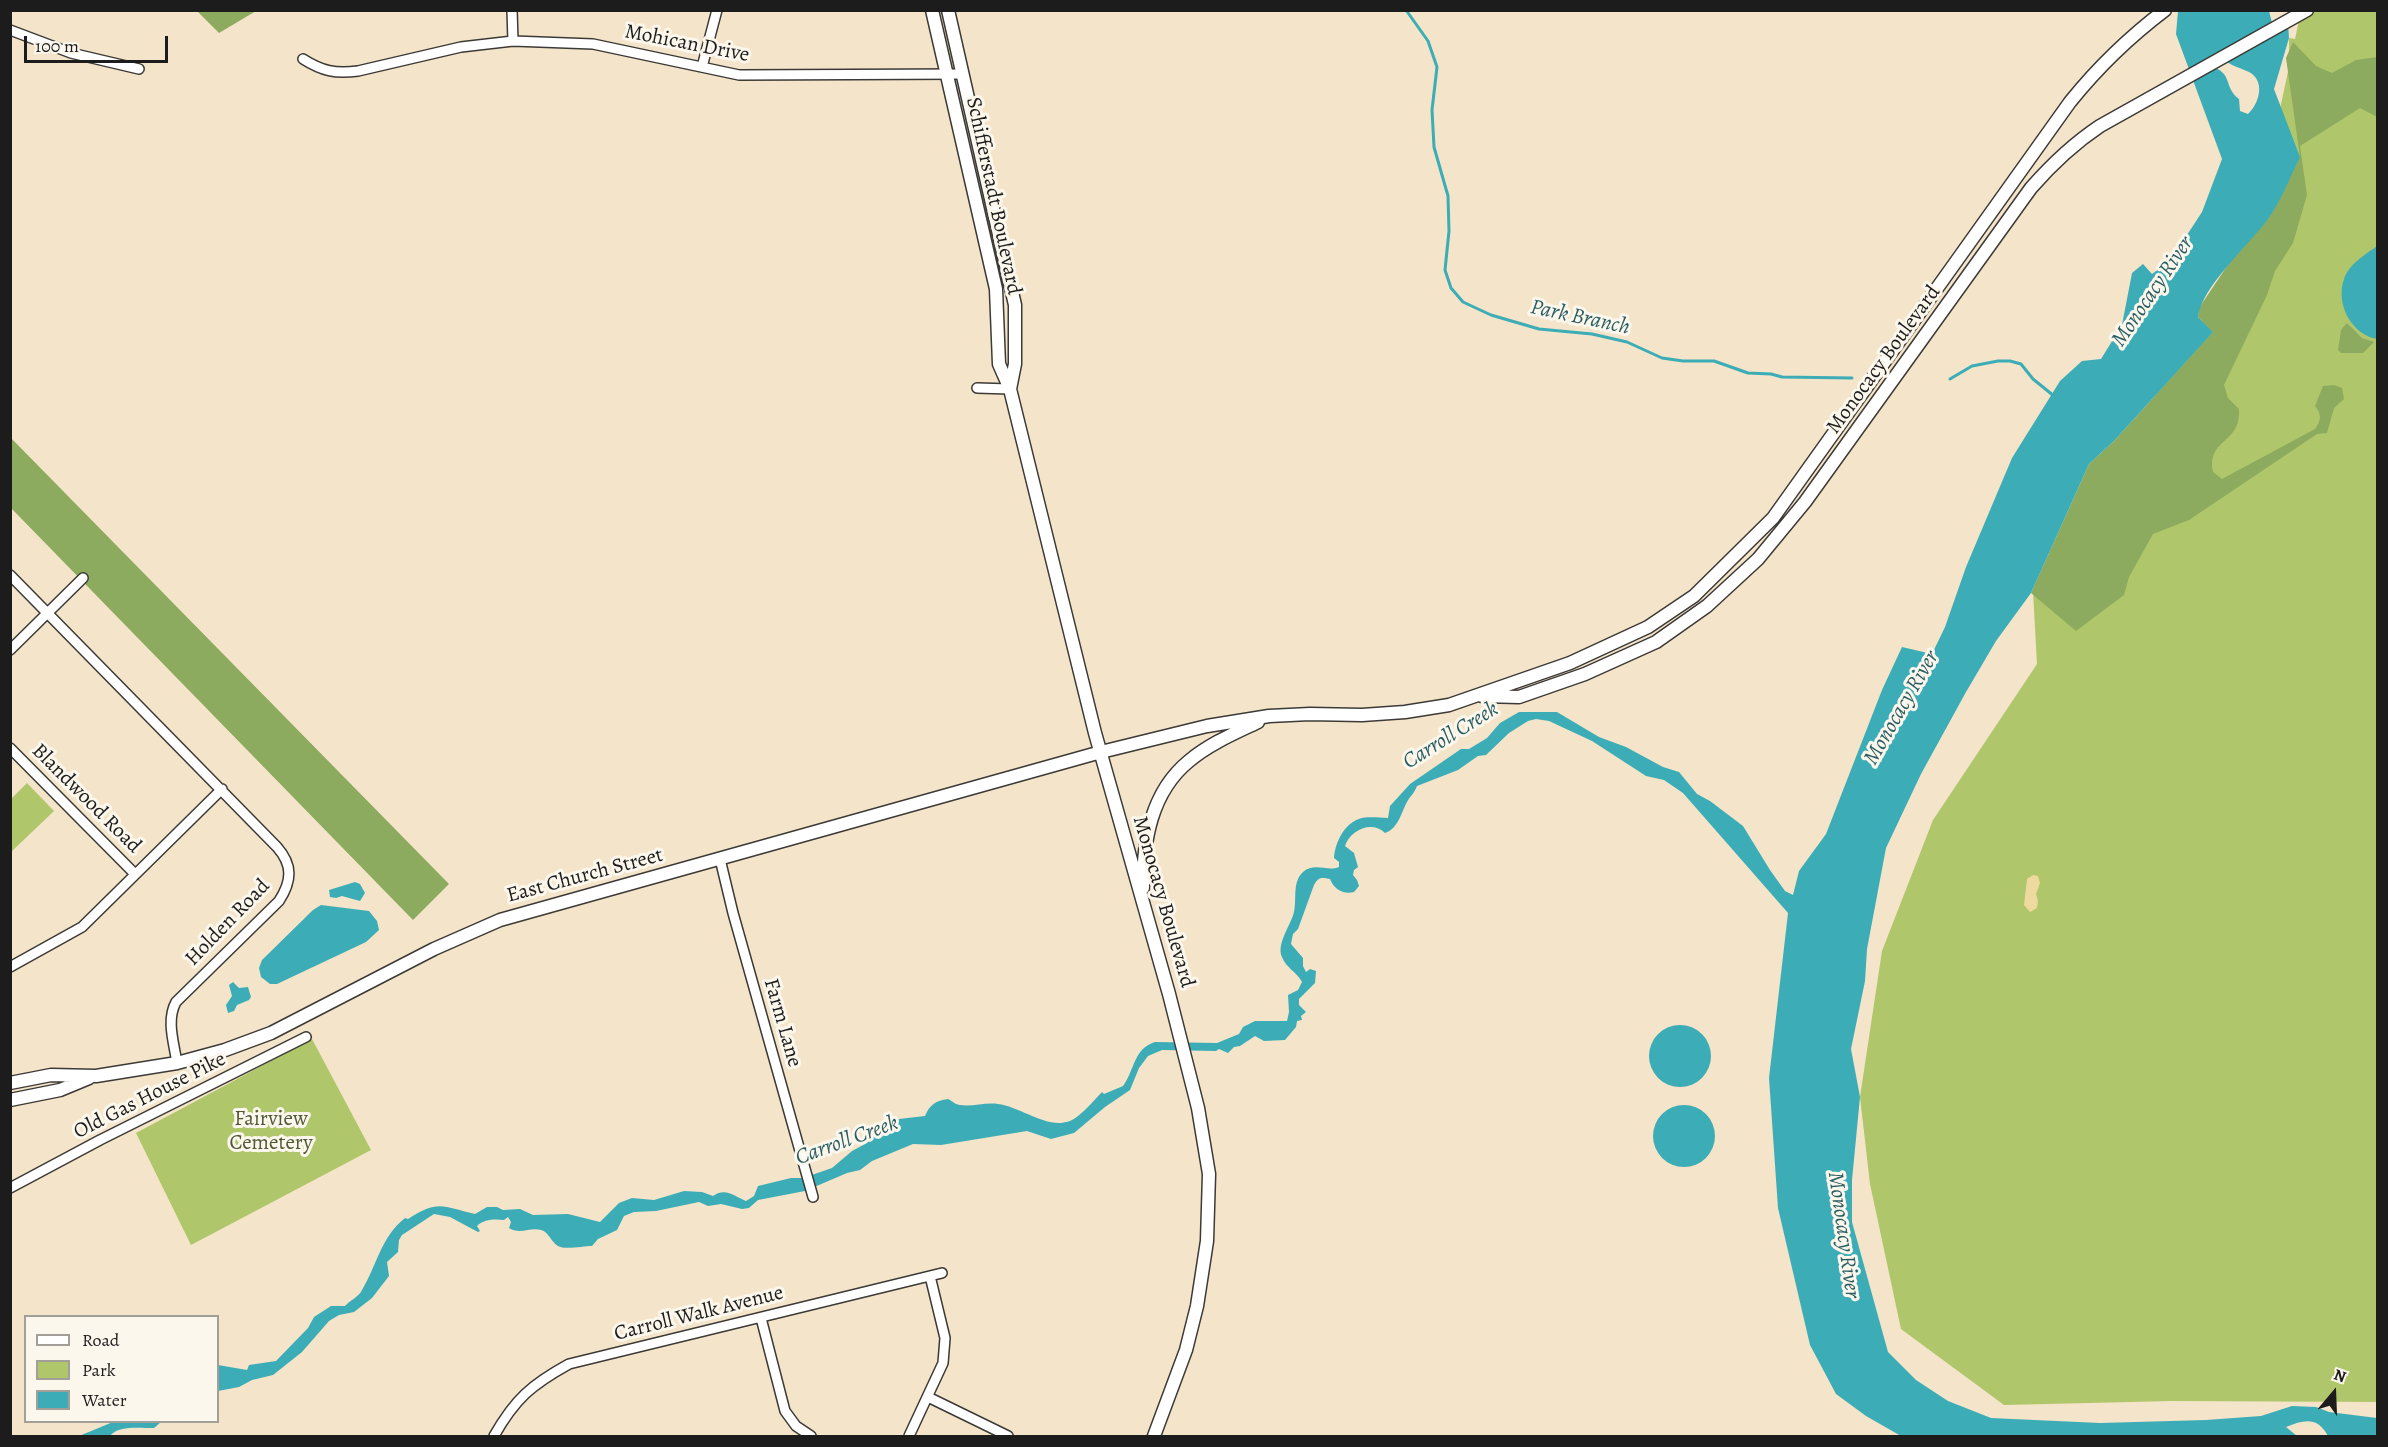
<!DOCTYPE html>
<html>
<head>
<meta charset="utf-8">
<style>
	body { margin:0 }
	#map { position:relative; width:2388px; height:1447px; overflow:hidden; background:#f4e4c9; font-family:Alegreya,serif }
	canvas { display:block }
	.frame { position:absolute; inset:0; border:12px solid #1c1c1c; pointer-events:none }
	.legend { position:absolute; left:24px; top:1315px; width:195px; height:108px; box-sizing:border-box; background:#fbf7ec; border:2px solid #a29f99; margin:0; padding:8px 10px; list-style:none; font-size:18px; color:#1c1c1c }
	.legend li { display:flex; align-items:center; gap:12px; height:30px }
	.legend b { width:30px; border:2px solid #a29f99 }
	.north { position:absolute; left:2304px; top:1363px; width:60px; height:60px; -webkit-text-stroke:4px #fbf7ec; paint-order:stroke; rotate:19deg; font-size:16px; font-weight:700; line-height:24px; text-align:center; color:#1c1c1c }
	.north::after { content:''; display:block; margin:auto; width:21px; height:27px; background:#1c1c1c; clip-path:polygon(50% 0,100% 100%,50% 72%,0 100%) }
	.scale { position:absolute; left:24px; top:36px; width:144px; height:27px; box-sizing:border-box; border:3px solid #1c1c1c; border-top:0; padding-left:8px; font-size:18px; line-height:21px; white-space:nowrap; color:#1c1c1c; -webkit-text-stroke:4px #fbf7ec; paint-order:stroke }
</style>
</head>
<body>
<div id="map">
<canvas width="2388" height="1447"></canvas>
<div class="frame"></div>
<ul class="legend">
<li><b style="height:8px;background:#fff"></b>Road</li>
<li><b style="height:16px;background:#b0c66a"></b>Park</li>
<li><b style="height:16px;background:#3cadb6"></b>Water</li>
</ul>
<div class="north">N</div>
<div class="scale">100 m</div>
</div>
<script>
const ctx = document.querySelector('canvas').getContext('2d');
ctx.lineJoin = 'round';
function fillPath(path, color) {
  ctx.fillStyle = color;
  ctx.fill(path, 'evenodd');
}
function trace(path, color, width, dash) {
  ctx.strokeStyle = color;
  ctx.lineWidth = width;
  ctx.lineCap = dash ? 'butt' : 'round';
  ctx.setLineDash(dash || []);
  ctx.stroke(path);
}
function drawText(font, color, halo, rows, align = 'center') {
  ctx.font = font + ' Alegreya,serif';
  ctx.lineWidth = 6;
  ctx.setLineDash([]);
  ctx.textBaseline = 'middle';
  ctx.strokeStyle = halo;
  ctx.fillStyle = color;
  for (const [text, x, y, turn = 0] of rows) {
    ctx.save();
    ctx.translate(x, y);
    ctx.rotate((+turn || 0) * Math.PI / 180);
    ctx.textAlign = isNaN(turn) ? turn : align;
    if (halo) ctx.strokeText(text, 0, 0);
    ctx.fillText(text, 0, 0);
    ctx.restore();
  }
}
const green = new Path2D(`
	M 2301,11 L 2377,11 L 2377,1402 L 2172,1401 L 2004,1405 L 1901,1329 L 1870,1184 L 1860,1097 L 1882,951 L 1933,820 L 2037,664 L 2033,591 L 2252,240 L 2289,67 L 2289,38 L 2295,39 Z
	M 27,783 L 54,811 L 11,852 L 11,799 Z
	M 312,1039 L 371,1150 L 191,1245 L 136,1133 Z`);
const forest = new Path2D(`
	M 197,11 L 256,11 L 219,33 Z
	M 2293,42 L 2316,66 L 2332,73 L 2356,60 L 2377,57 L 2377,117 L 2360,108 L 2300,146 L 2307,195 L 2293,243 L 2275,271 L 2267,295 L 2224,385 L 2228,398 L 2239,409 C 2241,445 2207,437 2213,472 L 2222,479 L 2315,429 C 2321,421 2322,414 2315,406 L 2323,386 L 2334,385 L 2342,388 L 2344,399 L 2334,408 L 2327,433 L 2317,434 L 2189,520 L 2153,534 L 2129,577 L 2124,595 L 2076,631 L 2031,593 L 2089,464 L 2114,441 L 2213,332 L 2198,317 L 2199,308 L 2300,157 L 2286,58 Z
	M 2347,323 L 2362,338 L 2374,342 L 2363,353 L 2341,353 L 2338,350 L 2341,330 Z
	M 10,437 L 449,884 L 413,920 L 11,508 Z`);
const sand = new Path2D(`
	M 2033,875 L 2038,876 L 2040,883 L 2036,894 L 2038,901 L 2037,908 L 2030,912 L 2024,905 L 2027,879 Z`);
const water = new Path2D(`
	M 2178,11 L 2269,11 L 2272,23 L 2288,23 L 2289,38 L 2274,89 L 2300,157 C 2290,177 2281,201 2268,219 C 2249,245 2202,286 2198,317 L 2213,332 L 2114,441 L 2089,464 L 2031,593 L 1996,641 L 1966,692 L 1921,774 L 1886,848 L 1867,949 L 1865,981 L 1851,1049 L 1860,1097 L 1852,1180 L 1852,1222 L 1888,1352 L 1916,1380 L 1948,1401 L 1991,1418 L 2100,1423 L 2206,1420 L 2261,1416 L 2292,1406 L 2316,1407 L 2329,1412 L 2377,1418 L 2377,1436 L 2328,1436 C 2318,1417 2305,1419 2286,1427 L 2297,1436 L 1901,1436 L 1866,1416 L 1836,1394 L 1810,1345 L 1778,1208 L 1769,1078 L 1788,913 L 1683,793 L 1664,780 L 1646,776 L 1592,741 L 1549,721 L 1536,719 L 1528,721 L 1509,733 L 1486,755 L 1478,756 L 1458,770 L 1417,786 C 1414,794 1410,796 1407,802 C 1401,813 1398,829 1385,833 C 1372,820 1350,830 1345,846 L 1354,853 L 1358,867 L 1354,870 L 1353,875 L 1357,880 L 1359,886 L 1354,892 C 1343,895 1334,889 1330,879 C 1322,877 1318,877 1314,885 L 1298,929 L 1293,934 L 1291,944 L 1303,958 L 1303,966 L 1306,972 L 1310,969 L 1316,971 L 1315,983 L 1299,999 L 1299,1005 L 1306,1012 L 1301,1016 L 1302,1020 L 1297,1021 L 1296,1027 L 1285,1040 L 1264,1041 L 1255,1036 L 1240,1046 L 1234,1047 L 1228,1053 L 1219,1049 L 1216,1051 L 1162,1050 L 1148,1056 L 1139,1068 L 1130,1090 L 1105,1107 L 1074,1133 L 1051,1139 L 1027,1131 L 941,1145 L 913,1144 L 872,1161 L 860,1170 L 847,1173 L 805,1191 L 758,1200 L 749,1208 L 742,1209 L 721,1204 L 708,1206 L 699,1202 L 656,1211 L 634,1212 L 624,1216 L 617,1230 L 598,1239 L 592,1246 C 584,1246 564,1250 558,1246 C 551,1242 549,1232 541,1230 C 530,1227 520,1235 509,1228 L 511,1222 L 508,1217 L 504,1220 C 495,1219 484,1219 477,1226 L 480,1231 L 478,1232 L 450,1217 L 434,1214 L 402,1235 L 399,1240 L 398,1252 L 387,1262 L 389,1276 L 372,1298 L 354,1312 L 339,1315 L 329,1321 L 302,1352 L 273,1375 L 252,1380 L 239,1387 L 218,1391 L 218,1365 L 247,1370 L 249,1365 L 276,1361 L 308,1328 L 314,1317 L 331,1306 L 345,1306 C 350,1300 359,1297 362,1290 C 377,1265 381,1237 405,1218 L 408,1219 C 439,1199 443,1207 475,1214 L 487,1207 L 497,1207 L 503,1210 L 520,1209 L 533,1215 L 568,1214 L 600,1222 L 619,1203 L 632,1198 L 654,1200 L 684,1191 L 702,1192 L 713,1196 C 726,1187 735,1197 746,1201 L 754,1196 L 758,1186 L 791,1178 L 803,1178 L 832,1168 L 852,1151 L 867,1143 L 875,1135 L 880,1126 L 890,1120 L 925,1116 C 930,1104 936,1101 948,1099 C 952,1101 956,1105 960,1105 C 972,1107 986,1102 998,1104 C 1024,1107 1054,1136 1078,1116 C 1087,1109 1094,1100 1102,1092 L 1104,1094 L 1123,1086 C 1135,1070 1133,1049 1155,1042 L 1217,1043 L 1239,1034 L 1243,1027 L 1255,1021 L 1287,1021 L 1289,1012 L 1288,995 L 1298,990 L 1302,982 C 1297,972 1286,968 1282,957 C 1276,944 1291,925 1294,912 C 1297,899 1292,882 1303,872 C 1315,862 1327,872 1339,867 L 1339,862 L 1334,858 C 1335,843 1344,824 1359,819 C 1367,816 1379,818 1388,818 L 1390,806 L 1410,784 L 1461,749 L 1469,749 L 1487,738 L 1500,723 L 1519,712 L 1557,712 L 1599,737 L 1626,747 L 1663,767 L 1679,772 L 1697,794 L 1710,801 L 1743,826 L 1770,870 L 1785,891 L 1793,895 L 1799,871 L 1826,834 L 1882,690 L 1902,647 L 1932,654 L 1945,627 L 1966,567 L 2012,458 L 2060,381 L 2082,361 L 2101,359 L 2122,325 L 2132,273 L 2143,264 L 2152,274 L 2170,261 L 2202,212 L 2222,159 L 2176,34 ZM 2223,59 C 2235,68 2239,67 2249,72 C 2266,81 2259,104 2248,114 L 2240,111 L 2239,99 C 2223,87 2234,73 2210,66 Z
	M 2377,246 L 2377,339 C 2352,335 2335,304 2344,279 C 2349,264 2365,255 2377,246 Z
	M 355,882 L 360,884 L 365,893 L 360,901 L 342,896 L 336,898 L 330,897 L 329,890 Z
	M 321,905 L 369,911 L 377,921 L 379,930 L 366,942 L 277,984 L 270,984 L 261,977 L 259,968 L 262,960 L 313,910 Z
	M 233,982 L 239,988 L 248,987 L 251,997 L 249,1000 L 237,1005 L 234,1011 L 228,1013 L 226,1005 L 232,996 L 229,985 Z
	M1649 1056a31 31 0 1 1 62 0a31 31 0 1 1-62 0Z
	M1653 1136a31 31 0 1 1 62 0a31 31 0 1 1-62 0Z
	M 113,1422 L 161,1422 L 154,1428 C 140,1428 118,1425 110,1436 L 79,1436 Z`);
const stream = new Path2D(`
	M 1406,10 L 1428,41 L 1437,67 L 1432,110 L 1434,147 L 1448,196 L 1449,231 L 1445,270 L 1451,288 L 1463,302 L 1491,315 L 1539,329 L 1592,334 L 1627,342 L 1662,358 L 1683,361 L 1714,361 L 1748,373 L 1771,374 L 1782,377 L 1852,378
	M 1950,379 L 1972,366 L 1998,361 L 2010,361 L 2021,364 L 2033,379 L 2054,396`);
const minor = new Path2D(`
	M 512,10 L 513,41
	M 10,30 L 71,53 L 139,69
	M 303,59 C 322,71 335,74 358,71 L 461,47 L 513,41 L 593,44 L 739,75 L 963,74
	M 702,67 L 717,10
	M 977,388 L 1010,389
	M 10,575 L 277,847 C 293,865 292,881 279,901 L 176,1002 C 166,1020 174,1043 177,1063
	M 10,650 L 83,578
	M 10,748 L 135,874
	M 720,859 L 733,913 L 813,1197
	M 10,967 L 82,927 L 222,789
	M 10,1188 L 100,1140 L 306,1037
	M 761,1318 L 785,1411 L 796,1426 L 811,1436
	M 928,1397 L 1008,1436
	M 494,1436 C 515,1399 531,1385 569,1364 L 942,1273
	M 909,1436 L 943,1363 L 945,1338 L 930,1276`);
const major = new Path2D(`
	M 932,10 L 996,289 L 999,364 L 1010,389 L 1095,733 L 1169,994 L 1198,1108 L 1209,1174 L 1207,1241 L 1197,1306 L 1186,1350 L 1154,1436
	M 948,10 L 1015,305 L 1015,364 L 1010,389
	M 1482,696 L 1519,697 L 1585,674 L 1656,642 L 1707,606 L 1758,559 L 1805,502 L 2031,188 C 2052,164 2073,144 2100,126 L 2307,10
	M 1143,888 C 1143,841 1151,792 1189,761 C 1209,744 1235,733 1258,722
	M 10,1083 L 51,1075 L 96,1076 L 177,1063 L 225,1050 L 271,1033 L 434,949 L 500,920 L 1101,752 L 1207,726 L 1269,716 L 1310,714 L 1362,715 L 1405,712 L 1449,705 L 1570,663 L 1648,627 L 1694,596 L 1773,518 L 2070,102 C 2099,66 2128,38 2165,10
	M 10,1100 L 60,1090 L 89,1078`);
const streetNames = [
	["Mohican Drive",687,44,11],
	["Schifferstadt Boulevard",993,196,78],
	["Monocacy Boulevard",1884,360,-54],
	["Blandwood Road",86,799,45],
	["East Church Street",585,876,-15],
	["Monocacy Boulevard",1163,902,74],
	["Holden Road",228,923,-46],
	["Farm Lane",782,1023,74],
	["Old Gas House Pike",150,1096,-27],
	["Carroll Walk Avenue",699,1314,-14]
];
const parkNames = [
	["Fairview",271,1120],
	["Cemetery",271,1144]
];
const waterNames = [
	["Monocacy River",2153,292,-56],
	["Park Branch",1580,318,12],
	["Monocacy River",1902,708,-60],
	["Carroll Creek",1451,736,-32],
	["Carroll Creek",847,1141,-20],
	["Monocacy River",1843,1235,82]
];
fillPath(green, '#b0c66a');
fillPath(forest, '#8cab5e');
fillPath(sand, '#eeda9e');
fillPath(water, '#3cadb6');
trace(stream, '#3cadb6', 3);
trace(minor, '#3c3a36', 12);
trace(major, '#3c3a36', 15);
trace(minor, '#fff', 9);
trace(major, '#fff', 12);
drawText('21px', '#1c1c1c', '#fbf7ec', streetNames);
drawText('21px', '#505837', '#fbf7ec', parkNames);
drawText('italic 22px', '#2a5d61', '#fbf7ec', waterNames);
</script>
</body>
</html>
